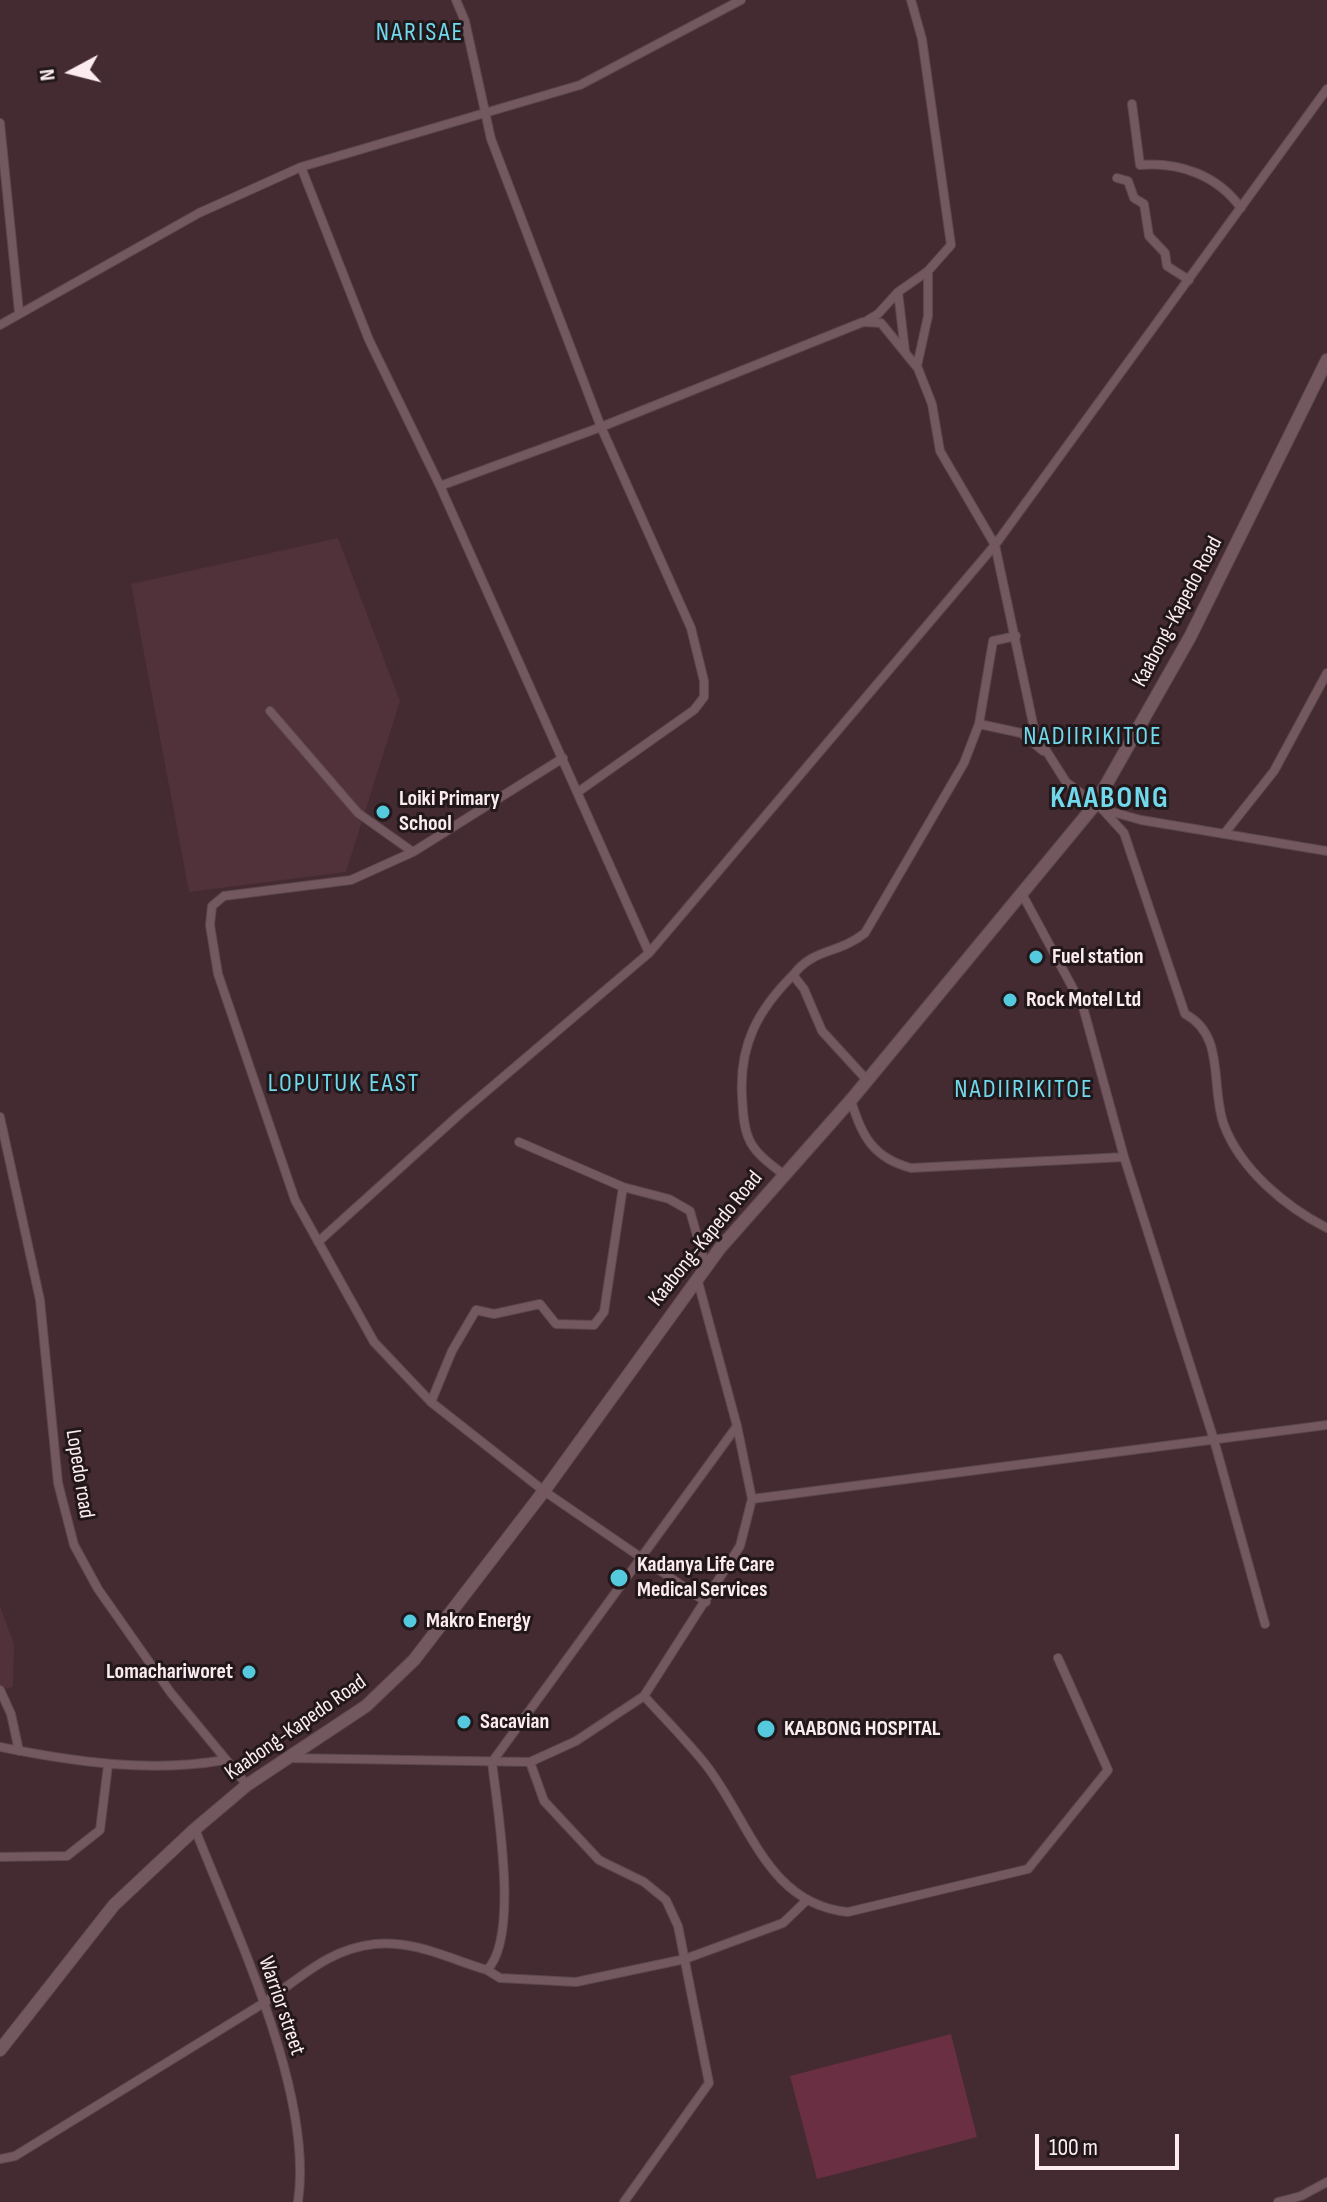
<!DOCTYPE html>
<html>
<head>
<meta charset="utf-8">
<style>
	body { margin:0 }
	#map { position:relative; width:1327px; height:2202px; overflow:hidden; background:#432b31; font-family:"Sofia Sans Condensed",sans-serif }
	canvas { display:block }
	.north { position:absolute; left:32px; top:32px; width:80px; height:80px; -webkit-text-stroke:6px #22171a; paint-order:stroke; rotate:263deg; font-size:22px; font-weight:700; line-height:32px; text-align:center; color:#fcecef }
	.north::after { content:''; display:block; margin:auto; width:28px; height:36px; background:#fcecef; clip-path:polygon(50% 0,100% 100%,50% 72%,0 100%) }
	.scale { position:absolute; left:1035px; top:2134px; width:144px; height:36px; box-sizing:border-box; border:4px solid #fcecef; border-top:0; padding-left:10px; font-size:24px; line-height:28px; white-space:nowrap; color:#fcecef; -webkit-text-stroke:6px #22171a; paint-order:stroke }
</style>
</head>
<body>
<div id="map">
<canvas width="1327" height="2202"></canvas>
<div class="north">N</div>
<div class="scale">100 m</div>
</div>
<script>
const ctx = document.querySelector('canvas').getContext('2d');
ctx.lineJoin = 'round';
function fillPath(path, color) {
  ctx.fillStyle = color;
  ctx.fill(path, 'evenodd');
}
function trace(path, color, width, dash) {
  ctx.strokeStyle = color;
  ctx.lineWidth = width;
  ctx.lineCap = dash ? 'butt' : 'round';
  ctx.setLineDash(dash || []);
  ctx.stroke(path);
}
function drawText(font, color, halo, rows, align = 'center') {
  ctx.font = font + ' "Sofia Sans Condensed",sans-serif';
  ctx.lineWidth = 6;
  ctx.setLineDash([]);
  ctx.textBaseline = 'middle';
  ctx.strokeStyle = halo;
  ctx.fillStyle = color;
  for (const [text, x, y, turn = 0] of rows) {
    ctx.save();
    ctx.translate(x, y);
    ctx.rotate((+turn || 0) * Math.PI / 180);
    ctx.textAlign = isNaN(turn) ? turn : align;
    if (halo) ctx.strokeText(text, 0, 0);
    ctx.fillText(text, 0, 0);
    ctx.restore();
  }
}
const built = new Path2D(`
	M 338,538 L 400,701 L 346,872 L 189,892 L 131,584 Z
	M 0,1606 L 14,1644 L 13,1687 L 0,1690 Z`);
const green = new Path2D(`
	M 951,2034 L 977,2137 L 817,2179 L 790,2076 Z`);
const minor = new Path2D(`
	M 456,0 L 465,21 L 491,139 L 601,427 L 691,628 L 704,681 L 704,697 L 694,710 L 578,792
	M 911,0 L 922,39 L 951,245 L 928,271 L 928,316 L 917,366 L 932,404 L 940,451 L 995,545 L 1035,733 L 1066,782 L 1102,809 L 1141,820 L 1327,851
	M 1132,104 L 1140,165 C 1180,162 1217,175 1241,208
	M 0,123 L 19,312
	M 301,167 L 369,340 L 440,486 L 649,953
	M 1117,178 L 1128,181 L 1134,198 L 1144,204 L 1149,236 L 1165,253 L 1167,266 L 1189,280
	M 898,292 L 905,351
	M 868,320 L 878,314 L 898,292 L 928,271
	M 0,325 L 199,213 L 301,167 L 580,85 L 741,0
	M 440,486 L 601,427 L 863,322 L 881,323 L 916,366
	M 270,711 L 358,813 L 413,852
	M 979,724 L 1021,733 L 1043,751
	M 563,758 L 413,852 L 351,880 L 224,896 L 212,906 L 210,925 L 218,974 L 295,1200 L 374,1342 L 431,1402 L 544,1491 L 706,1602
	M 1103,810 L 1124,833 L 1185,1014 C 1226,1035 1210,1087 1224,1125 C 1241,1170 1286,1207 1327,1228
	M 1224,834 L 1274,771 L 1327,673
	M 1021,892 L 1083,1007 L 1124,1157 L 1214,1440 L 1265,1624
	M 865,1078 L 822,1031 L 804,989 L 793,975 C 815,947 837,955 865,933 L 964,763 L 979,724 L 993,641 L 1016,636
	M 851,1100 C 861,1135 873,1158 911,1168 L 1124,1157
	M 0,1117 L 40,1300 L 58,1483 L 74,1545 L 98,1589 L 171,1693 L 247,1785
	M 519,1142 L 623,1187 L 669,1199 L 690,1211 L 706,1267
	M 784,1175 C 772,1165 755,1154 749,1139 C 743,1126 743,1110 742,1096 C 739,1045 758,1010 793,975
	M 318,1242 L 461,1113 L 649,953 L 995,545 L 1327,89
	M 431,1402 L 452,1351 L 476,1310 L 494,1314 L 540,1304 L 556,1324 L 594,1325 L 604,1312 L 623,1187
	M 752,1499 L 1327,1425
	M 0,1690 L 11,1714 L 19,1751
	M 644,1696 C 665,1719 687,1741 706,1765 C 750,1822 767,1904 848,1912 L 1028,1869 L 1108,1770 L 1058,1658
	M 0,1747 C 74,1762 150,1773 225,1760
	M 288,1758 L 530,1762 L 576,1741 L 644,1696 L 740,1546 L 752,1499 L 737,1426 L 697,1278
	M 530,1762 L 544,1801 L 599,1860 L 644,1882 L 666,1900 L 678,1926 L 709,2083 L 624,2202
	M 195,1829 C 235,1931 314,2093 298,2202
	M 0,1857 L 67,1856 L 100,1830 L 108,1765
	M 487,1970 L 500,1978 L 576,1982 L 685,1959 L 783,1923 L 806,1901
	M 0,2159 L 15,2156 C 94,2107 174,2058 254,2009 C 295,1984 325,1949 375,1944 C 414,1940 450,1959 487,1970 C 520,1937 497,1807 492,1762 L 737,1426
	M 1278,2202 L 1301,2196 L 1327,2182`);
const secondary = new Path2D(`
	M 0,2050 L 114,1905 L 195,1829 L 247,1785 L 366,1706 L 414,1660 L 544,1491 L 720,1248 L 851,1100 L 1094,806 L 1190,637 L 1327,360`);
const markers = [
	[383,812,8,"#55cadf"],
	[1036,957,8,"#55cadf"],
	[1010,1000,8,"#55cadf"],
	[619,1578,10,"#55cadf"],
	[410,1621,8,"#55cadf"],
	[249,1672,8,"#55cadf"],
	[464,1722,8,"#55cadf"],
	[766,1729,10,"#55cadf"]
];
const streetNames = [
	["Kaabong-Kapedo Road",1178,612,-62],
	["Kaabong-Kapedo Road",706,1239,-51],
	["Lopedo road",79,1474,81],
	["Kaabong-Kapedo Road",296,1728,-35],
	["Warrior street",281,2006,71]
];
const poiNames = [
	["Loiki Primary",399,799],
	["School",399,824],
	["Fuel station",1052,957],
	["Rock Motel Ltd",1026,1000],
	["Kadanya Life Care",637,1565],
	["Medical Services",637,1590],
	["Makro Energy",426,1621],
	["Lomachariworet",233,1672,"right"],
	["Sacavian",480,1722],
	["KAABONG HOSPITAL",784,1729]
];
const quarterNames = [
	["NARISAE",420,33],
	["NADIIRIKITOE",1093,737],
	["LOPUTUK EAST",344,1084],
	["NADIIRIKITOE",1024,1090]
];
const districtNames = [
	["KAABONG",1110,799]
];
fillPath(built, '#51313a');
fillPath(green, '#6a2f42');
trace(minor, '#5c474c', 10);
trace(secondary, '#5c474c', 14);
trace(minor, '#73585f', 8);
trace(secondary, '#73585f', 12);
for (const [x, y, r, color] of markers) {
  const dot = new Path2D();
  dot.arc(x, y, r, 0, 2 * Math.PI);
  ctx.fillStyle = color;
  ctx.fill(dot);
  trace(dot, '#22171a', 3);
}
drawText('22px', '#fcecef', '#22171a', streetNames);
drawText('bold 22px', '#fcecef', '#22171a', poiNames, 'left');
ctx.letterSpacing = '2px';
drawText('26px', '#71d9ec', '#22171a', quarterNames);
ctx.letterSpacing = '0px';
ctx.letterSpacing = '2px';
drawText('bold 30px', '#71d9ec', '#22171a', districtNames);
ctx.letterSpacing = '0px';
</script>
</body>
</html>
